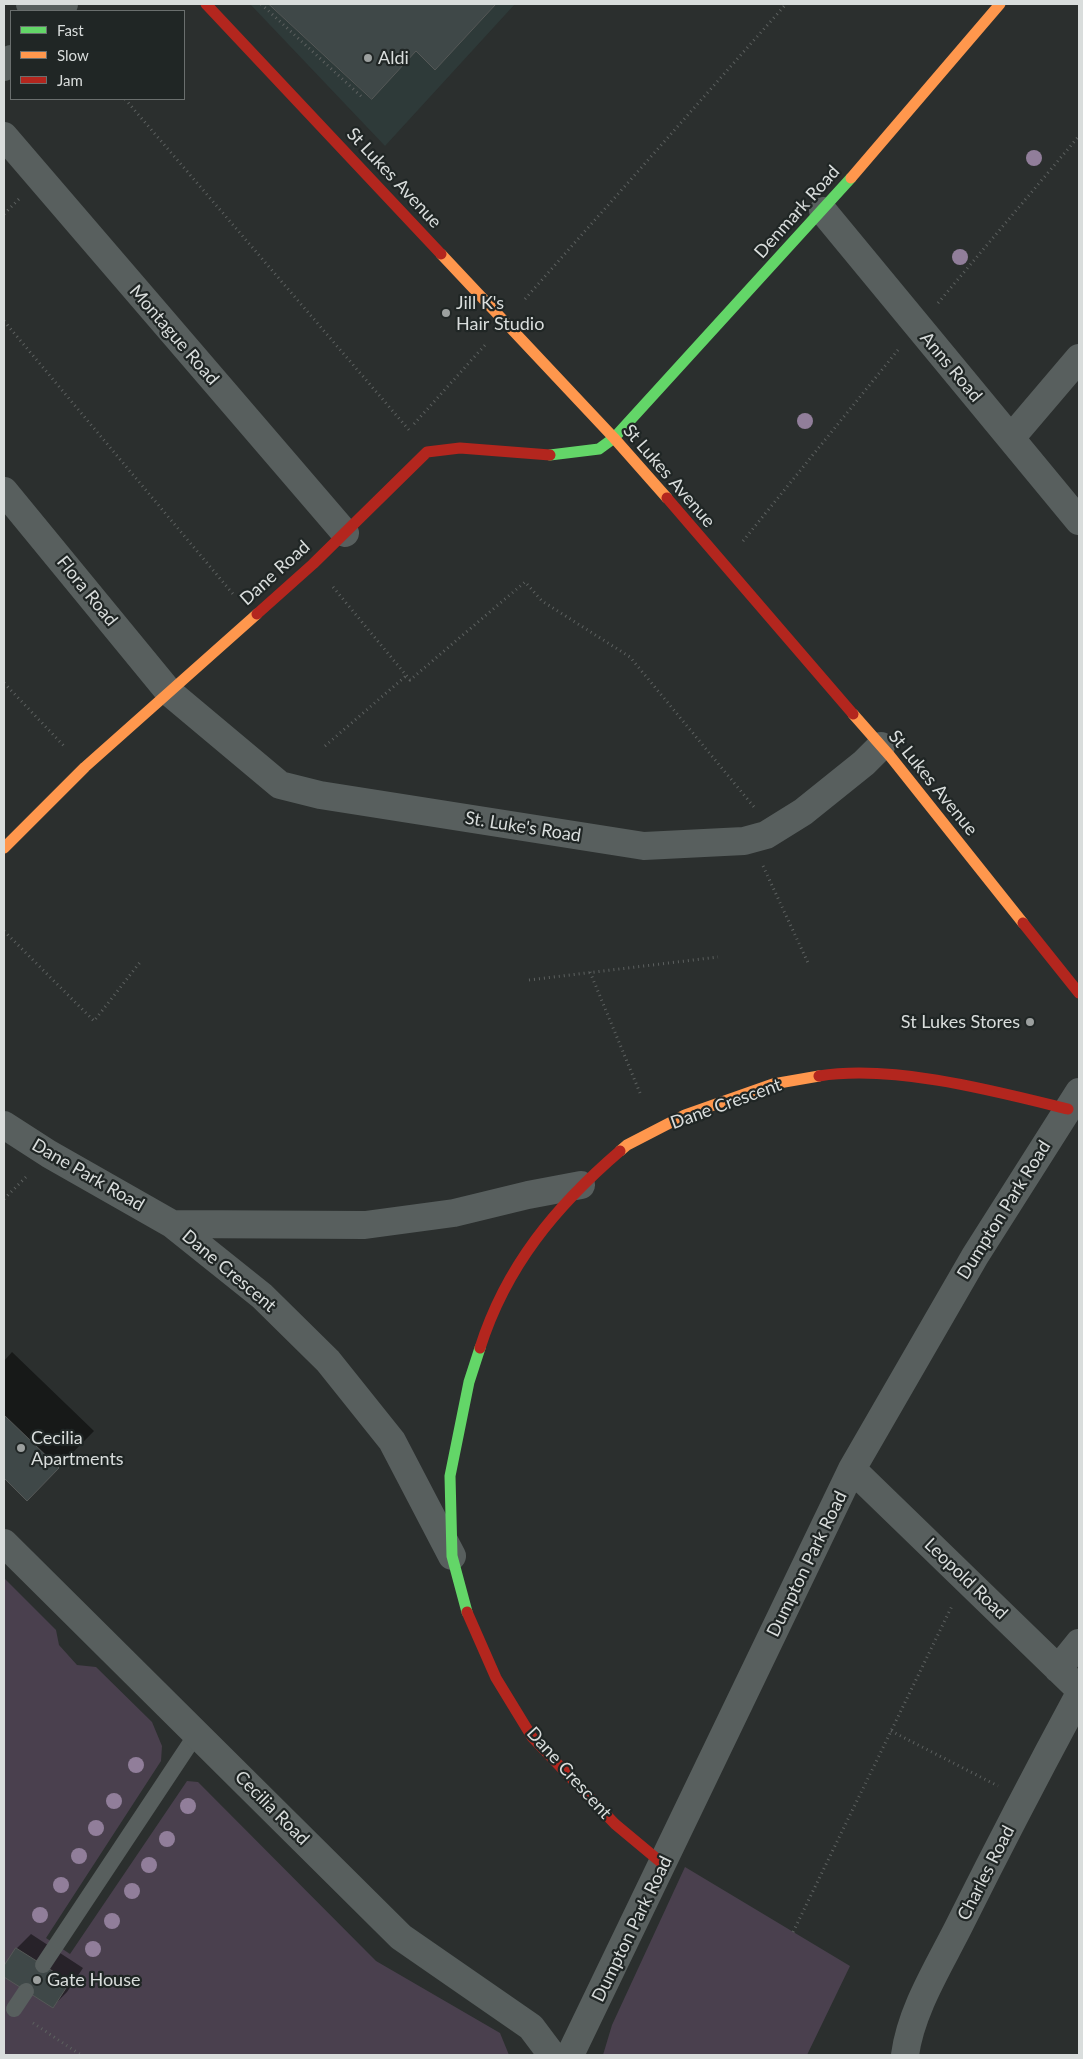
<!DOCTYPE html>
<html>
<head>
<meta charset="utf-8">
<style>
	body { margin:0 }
	#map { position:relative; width:1083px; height:2059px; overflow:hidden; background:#2b2f2e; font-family:Lato,sans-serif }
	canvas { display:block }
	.frame { position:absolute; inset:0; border:5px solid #d9dddc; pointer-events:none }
	.legend { position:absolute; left:10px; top:10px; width:175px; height:90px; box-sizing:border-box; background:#202625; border:1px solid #6a6f6e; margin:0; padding:6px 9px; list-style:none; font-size:15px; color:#d9dddc }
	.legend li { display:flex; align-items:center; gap:10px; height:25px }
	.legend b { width:25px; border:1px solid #6a6f6e }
</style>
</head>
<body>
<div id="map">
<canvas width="1083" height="2059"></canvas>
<div class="frame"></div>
<ul class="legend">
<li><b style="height:6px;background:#63d668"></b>Fast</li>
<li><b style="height:6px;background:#ff974d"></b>Slow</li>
<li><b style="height:6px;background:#b3261e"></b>Jam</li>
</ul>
</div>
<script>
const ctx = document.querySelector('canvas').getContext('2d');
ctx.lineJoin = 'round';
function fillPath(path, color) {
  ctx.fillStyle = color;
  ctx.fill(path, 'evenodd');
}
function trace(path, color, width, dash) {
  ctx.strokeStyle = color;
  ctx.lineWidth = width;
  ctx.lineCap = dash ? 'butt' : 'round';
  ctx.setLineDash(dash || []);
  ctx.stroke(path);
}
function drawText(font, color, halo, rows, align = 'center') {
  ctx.font = font + ' Lato,sans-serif';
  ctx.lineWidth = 4.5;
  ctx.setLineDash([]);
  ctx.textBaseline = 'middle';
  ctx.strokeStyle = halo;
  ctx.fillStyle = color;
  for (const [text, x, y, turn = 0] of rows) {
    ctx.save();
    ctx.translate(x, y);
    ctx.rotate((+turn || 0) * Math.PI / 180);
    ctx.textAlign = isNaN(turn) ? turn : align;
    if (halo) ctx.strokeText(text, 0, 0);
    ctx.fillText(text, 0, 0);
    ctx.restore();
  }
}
const built = new Path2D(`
	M 250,4 L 515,4 L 385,146 Z`);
const green = new Path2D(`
	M 4,1578 L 56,1630 L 59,1645 L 77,1665 L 96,1667 L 152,1722 L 162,1746 L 161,1761 L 46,1938 L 70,1954 L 187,1781 L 198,1782 L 376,1961 L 500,2033 L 509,2055 L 4,2055 Z
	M 685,1867 L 850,1966 L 807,2055 L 603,2055 L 612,2025 Z`);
const shadow = new Path2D(`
	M 270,4 L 496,4 L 456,47 L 417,50 L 372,97 Z
	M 12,1352 L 94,1431 L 27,1499 L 4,1476 L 4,1361 Z
	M 31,1934 L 83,1968 L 67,1992 L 53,2006 L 4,1975 L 4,1969 L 17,1948 Z`);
const building = new Path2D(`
	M 269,4 L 496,4 L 435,70 L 416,51 L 372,99 Z
	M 4,1415 L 59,1468 L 27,1501 L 4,1478 Z
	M 16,1948 L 70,1982 L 53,2008 L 4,1977 L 4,1966 Z`);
const path = new Path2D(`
	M 261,4 L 363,98
	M 125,99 L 409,430
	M 4,214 L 20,198
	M 525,299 L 786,4
	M 938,303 L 1079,136
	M 4,321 L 233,594
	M 414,424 L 485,345
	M 743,541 L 898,350
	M 333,587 L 410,680 L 525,582 L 542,601 L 630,657 L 754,807
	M 4,683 L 64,746
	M 325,746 L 407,675
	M 763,866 L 809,965
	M 4,931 L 94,1021 L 141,961
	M 590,972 L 640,1093
	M 529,980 L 718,957
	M 4,1199 L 27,1176
	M 891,1731 L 998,1786
	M 793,1932 L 952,1606
	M 33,2023 L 81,2055`);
const lane = new Path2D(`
	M 43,1965 L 197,1733
	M 14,2009 L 26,1991`);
const street = new Path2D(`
	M 30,4 L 37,11
	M 57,11 L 64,4
	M 4,67 L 11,59
	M 4,136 L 345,533
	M 823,211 L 1079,521
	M 1011,438 L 1079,358
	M 4,491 L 169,692 L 280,785 L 320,795 L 644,846 L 744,841 L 766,835 L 803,812 L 864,763 L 881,746
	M 4,1125 L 49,1154 L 172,1224 L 262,1296 L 328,1361 L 392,1441 L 452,1556
	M 172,1224 L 365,1225 L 454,1213 L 528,1195 L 581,1185
	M 852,1469 L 1079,1689
	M 4,1543 L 401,1937 L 531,2027 L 552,2055
	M 1058,1669 L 1079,1643
	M 570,2055 L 852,1469 L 975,1256 L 1079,1092
	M 905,2055 C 911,2010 939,1966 959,1926 C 998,1848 1038,1771 1079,1695`);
const fast = new Path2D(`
	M 550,455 L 599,449 L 614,438 L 851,178
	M 467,1612 L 452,1556 L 450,1476 L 469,1382 L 480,1348`);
const slow = new Path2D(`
	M 851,178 L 1000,4
	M 441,254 L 614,438 L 667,498
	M 853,714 L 890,756 L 1023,923
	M 4,848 L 85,767 L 257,614
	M 620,1151 L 627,1145 L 685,1115 L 773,1084 L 819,1076`);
const jam = new Path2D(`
	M 206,4 L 441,254
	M 667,498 L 853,714
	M 257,614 L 313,564 L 427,452 L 460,448 L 550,455
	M 1023,923 L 1079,993
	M 819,1076 C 893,1064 995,1091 1068,1109
	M 480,1348 C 506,1266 556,1206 620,1151
	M 467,1612 L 496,1678 L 532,1737 L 615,1824 L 663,1864`);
const trees = [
	[1034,158],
	[960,257],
	[805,421],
	[136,1765],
	[114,1801],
	[188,1806],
	[96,1828],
	[167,1839],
	[79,1856],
	[149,1865],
	[61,1885],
	[132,1891],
	[40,1915],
	[112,1921],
	[93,1949]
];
const markers = [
	[368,58,5,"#9ca09f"],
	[446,313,5,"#9ca09f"],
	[1030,1022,5,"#9ca09f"],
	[21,1448,5,"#9ca09f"],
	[37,1980,5,"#9ca09f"]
];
const poiNames = [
	["Aldi",378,58],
	["Jill K's",456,303],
	["Hair Studio",456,324],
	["St Lukes Stores",1020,1022,"right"],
	["Cecilia",31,1438],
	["Apartments",31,1459],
	["Gate House",47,1980]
];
const streetNames = [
	["St Lukes Avenue",394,178,47],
	["Denmark Road",797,212,-48],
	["Montague Road",174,335,49],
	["Anns Road",951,367,50],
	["St Lukes Avenue",669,476,49],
	["Dane Road",275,573,-42],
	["Flora Road",87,591,51],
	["St Lukes Avenue",933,783,51],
	["St. Luke's Road",523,827,9],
	["Dane Crescent",726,1104,-20],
	["Dane Park Road",88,1175,30],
	["Dumpton Park Road",1004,1210,-58],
	["Dane Crescent",229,1271,40],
	["Dumpton Park Road",807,1564,-64],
	["Leopold Road",966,1579,44],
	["Dane Crescent",569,1773,48],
	["Cecilia Road",272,1808,45],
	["Charles Road",986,1873,-63],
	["Dumpton Park Road",632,1929,-64]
];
fillPath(built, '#2e3a39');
fillPath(green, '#4a404e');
fillPath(shadow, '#0007');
fillPath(building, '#3f4848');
trace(building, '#555857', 1);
trace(path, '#5d6160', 3, [1, 4]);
trace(lane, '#585f5e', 16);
trace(street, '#585f5e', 28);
trace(fast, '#63d668', 11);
trace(slow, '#ff974d', 11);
trace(jam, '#b3261e', 11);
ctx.fillStyle = '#917e9a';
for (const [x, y] of trees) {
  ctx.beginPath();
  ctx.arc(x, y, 8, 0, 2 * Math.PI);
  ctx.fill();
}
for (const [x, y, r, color] of markers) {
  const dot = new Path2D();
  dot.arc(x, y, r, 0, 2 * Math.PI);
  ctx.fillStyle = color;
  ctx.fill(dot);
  trace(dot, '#202625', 2);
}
drawText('18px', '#d9dddc', '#202625', poiNames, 'left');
drawText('18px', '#d9dddc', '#202625', streetNames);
</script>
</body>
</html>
